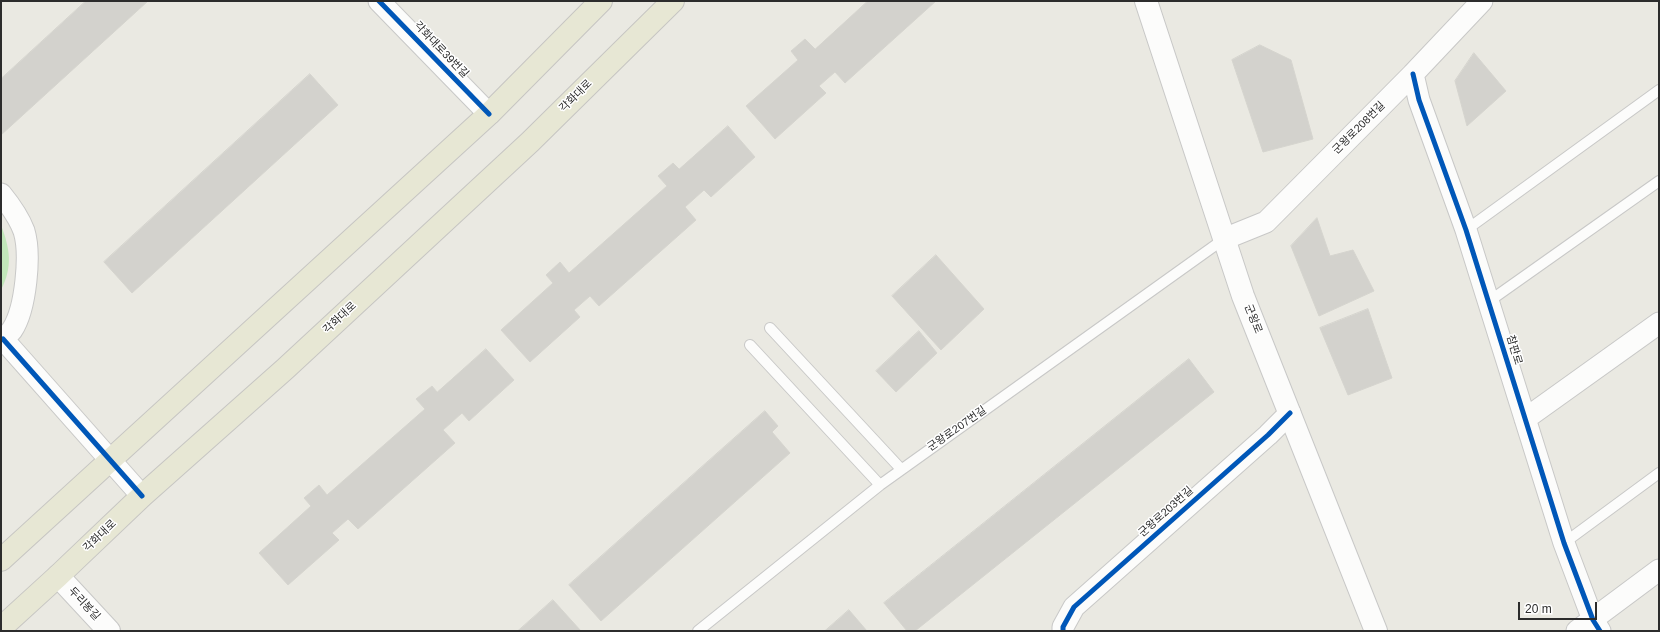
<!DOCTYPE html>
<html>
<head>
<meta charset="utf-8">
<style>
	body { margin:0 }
	#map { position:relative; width:1660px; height:632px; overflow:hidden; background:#eae9e2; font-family:Helvetica,sans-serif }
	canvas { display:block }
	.frame { position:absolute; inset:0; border:2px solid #2c2c2c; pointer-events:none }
	.scale { position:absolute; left:1518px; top:602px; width:79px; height:18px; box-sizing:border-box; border:2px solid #2c2c2c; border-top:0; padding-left:5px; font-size:12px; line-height:14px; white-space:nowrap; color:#2c2c2c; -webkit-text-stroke:3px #fff; paint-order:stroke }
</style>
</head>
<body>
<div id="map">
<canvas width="1660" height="632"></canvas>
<div class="frame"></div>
<div class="scale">20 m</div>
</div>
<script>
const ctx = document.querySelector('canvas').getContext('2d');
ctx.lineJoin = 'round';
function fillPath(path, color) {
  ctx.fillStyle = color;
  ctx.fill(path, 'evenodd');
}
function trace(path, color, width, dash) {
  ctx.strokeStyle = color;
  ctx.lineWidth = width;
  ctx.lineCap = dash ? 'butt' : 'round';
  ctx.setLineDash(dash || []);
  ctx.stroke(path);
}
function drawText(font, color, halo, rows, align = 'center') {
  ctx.font = font + ' Helvetica,"Noto Sans KR",sans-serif';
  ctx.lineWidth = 3;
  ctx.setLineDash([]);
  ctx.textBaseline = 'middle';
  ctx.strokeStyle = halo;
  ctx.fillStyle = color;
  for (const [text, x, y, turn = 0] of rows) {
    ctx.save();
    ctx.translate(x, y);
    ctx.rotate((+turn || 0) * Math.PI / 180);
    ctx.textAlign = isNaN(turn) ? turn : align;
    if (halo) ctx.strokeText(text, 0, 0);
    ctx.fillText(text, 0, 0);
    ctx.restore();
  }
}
const green = new Path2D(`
	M 1,225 C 10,249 13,266 1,290 Z`);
const building = new Path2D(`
	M 86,1 L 148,1 L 1,135 L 1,79 Z
	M 868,1 L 936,1 L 845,83 L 835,72 L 819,86 L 826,93 L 775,139 L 746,106 L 798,60 L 791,51 L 805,39 L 815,49 Z
	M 1260,45 L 1291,60 L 1313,139 L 1263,152 L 1232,60 Z
	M 1474,53 L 1506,91 L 1467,126 L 1455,81 Z
	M 310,74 L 338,105 L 132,293 L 104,262 Z
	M 728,126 L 755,157 L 711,197 L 704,190 L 685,207 L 696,220 L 599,306 L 590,296 L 574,310 L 580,317 L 530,362 L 501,330 L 553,283 L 546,275 L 560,262 L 569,273 L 667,186 L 658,176 L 673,163 L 679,169 Z
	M 1317,218 L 1330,256 L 1353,250 L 1374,291 L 1319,316 L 1291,246 Z
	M 936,255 L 984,309 L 941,350 L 892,296 Z
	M 1368,309 L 1392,378 L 1348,395 L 1320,328 Z
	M 919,331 L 937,353 L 896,392 L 876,371 Z
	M 486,349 L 514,380 L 469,421 L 462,413 L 443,430 L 455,443 L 358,529 L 348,519 L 332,533 L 339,540 L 288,585 L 259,553 L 311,506 L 304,498 L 319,485 L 327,495 L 425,409 L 416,399 L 432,386 L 437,392 Z
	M 1189,359 L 1214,392 L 915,631 L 907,631 L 884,603 Z
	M 765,411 L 778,426 L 772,432 L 790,453 L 601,621 L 569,585 Z
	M 553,600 L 581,631 L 518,631 Z
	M 849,610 L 867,631 L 825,631 Z`);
const service = new Path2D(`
	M 1466,230 L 1659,90
	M 1488,302 L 1659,181
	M 770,328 L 901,469
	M 750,345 L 880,485
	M 1564,543 L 1659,473
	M 698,631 L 880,485 L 1224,239`);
const minor = new Path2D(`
	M 379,1 L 489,114
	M 1413,74 L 1419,100 L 1466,230 L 1564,543 L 1593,620 L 1600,631
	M 1,194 C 10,205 19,218 24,231 C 31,254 26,309 12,330 C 9,334 5,337 1,340
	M 1224,239 L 1266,222 L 1413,74 L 1482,1
	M 3,339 L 142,496
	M 1525,419 L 1659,323
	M 1063,631 L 1063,627 L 1074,607 L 1268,435 L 1290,413
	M 1577,631 L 1659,570`);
const tertiary = new Path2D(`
	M 58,576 L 109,631`);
const secondary = new Path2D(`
	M 1146,1 L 1243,296 L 1376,631`);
const primary = new Path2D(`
	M 1,560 L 489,114 L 601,1
	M 1,628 L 58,576 L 142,496 L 285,369 L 530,142 L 673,1`);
const cycleway = new Path2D(`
	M 379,1 L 489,114
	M 1413,74 L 1419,100 L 1466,230 L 1564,543 L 1593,620 L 1600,631
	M 3,339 L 142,496
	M 1063,631 L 1063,627 L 1074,607 L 1268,435 L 1290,413`);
const streetNames = [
	["각화대로39번길",441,50,46],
	["각화대로",576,96,-45],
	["군왕로208번길",1359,128,-45],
	["각화대로",340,318,-43],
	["군왕로",1253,319,68],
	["참판로",1514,350,73],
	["군왕로207번길",957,429,-35],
	["군왕로203번길",1166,512,-42],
	["각화대로",100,536,-44],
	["두리봉길",84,604,47]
];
fillPath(green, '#c2e7ba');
fillPath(building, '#d3d2cd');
trace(building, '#d5d4ce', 1);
trace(service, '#c8c8c7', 12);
trace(minor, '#c8c8c7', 23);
trace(tertiary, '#c8c8c7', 24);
trace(secondary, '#c8c8c7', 24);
trace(primary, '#c6c5c2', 24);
trace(service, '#fcfcfb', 10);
trace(minor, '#fcfcfb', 21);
trace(tertiary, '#fcfcfb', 22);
trace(secondary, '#fcfcfb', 22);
trace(primary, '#e7e7d4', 22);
trace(cycleway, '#0057b8', 5);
drawText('11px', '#2c2c2c', '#fff', streetNames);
</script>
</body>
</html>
